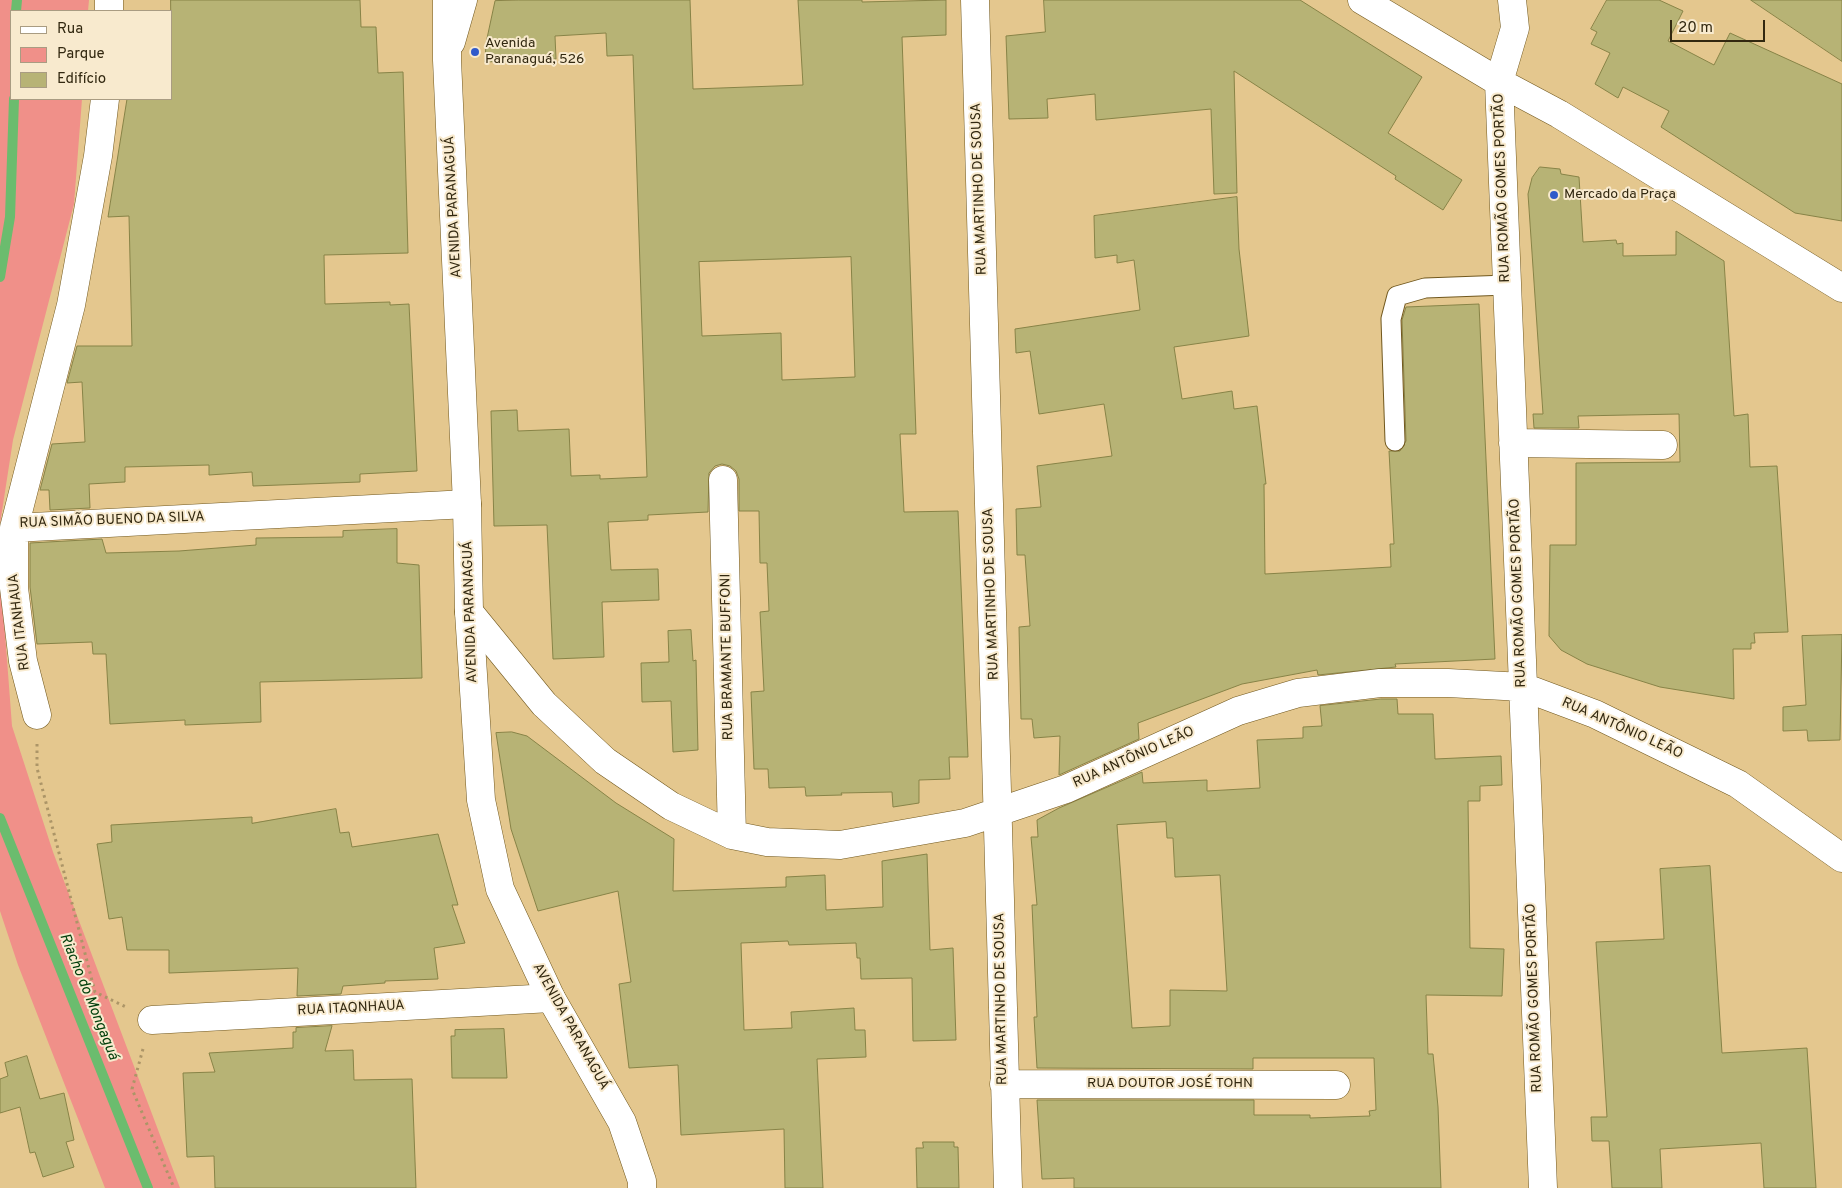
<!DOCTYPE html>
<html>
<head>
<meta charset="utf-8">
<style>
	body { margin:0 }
	#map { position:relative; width:1842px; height:1188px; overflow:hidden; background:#e4c78e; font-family:Overpass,sans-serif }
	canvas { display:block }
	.legend { position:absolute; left:10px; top:10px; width:162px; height:90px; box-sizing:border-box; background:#f8eace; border:1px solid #a99c82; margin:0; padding:6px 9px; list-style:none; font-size:15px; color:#322810 }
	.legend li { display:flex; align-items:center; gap:10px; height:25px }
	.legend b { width:25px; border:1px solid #a99c82 }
	.scale { position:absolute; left:1670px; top:20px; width:95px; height:22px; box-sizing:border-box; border:2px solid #322810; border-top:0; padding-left:6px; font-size:15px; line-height:18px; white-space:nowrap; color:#322810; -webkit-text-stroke:4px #f8eace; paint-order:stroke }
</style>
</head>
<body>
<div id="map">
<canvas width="1842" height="1188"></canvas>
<ul class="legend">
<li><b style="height:6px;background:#fff"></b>Rua</li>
<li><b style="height:14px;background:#f09089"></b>Parque</li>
<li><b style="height:14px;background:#b7b375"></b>Edifício</li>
</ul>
<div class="scale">20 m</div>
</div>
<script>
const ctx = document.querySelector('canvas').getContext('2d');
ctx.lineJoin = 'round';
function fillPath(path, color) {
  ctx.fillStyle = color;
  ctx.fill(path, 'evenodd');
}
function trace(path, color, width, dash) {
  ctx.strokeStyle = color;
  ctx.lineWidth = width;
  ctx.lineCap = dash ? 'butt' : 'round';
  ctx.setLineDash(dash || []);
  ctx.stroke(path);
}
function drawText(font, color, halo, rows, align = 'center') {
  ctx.font = font + ' Overpass,sans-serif';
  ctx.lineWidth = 4;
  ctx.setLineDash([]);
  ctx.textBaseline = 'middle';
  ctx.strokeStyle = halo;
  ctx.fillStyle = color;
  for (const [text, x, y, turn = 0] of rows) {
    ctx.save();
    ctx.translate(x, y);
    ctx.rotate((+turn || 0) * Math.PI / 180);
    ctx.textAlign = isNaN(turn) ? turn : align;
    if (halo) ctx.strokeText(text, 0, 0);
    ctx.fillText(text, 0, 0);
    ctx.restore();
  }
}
const green = new Path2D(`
	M 0,0 L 89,0 L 88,11 L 11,11 L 11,99 L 82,99 L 74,204 L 13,440 L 0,524 Z
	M 0,567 L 12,726 L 53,852 L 180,1188 L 105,1188 L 18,965 L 0,911 Z`);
const stream = new Path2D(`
	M 16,11 L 17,0
	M 0,277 L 10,217 L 14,99
	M 0,818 L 148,1188`);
const building = new Path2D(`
	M 171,0 L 360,0 L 361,27 L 376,27 L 378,73 L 403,72 L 408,253 L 324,255 L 325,304 L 390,302 L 390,305 L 409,304 L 417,471 L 360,474 L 360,482 L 253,486 L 252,472 L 209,475 L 209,465 L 125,467 L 125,482 L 89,484 L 90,508 L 50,510 L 49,490 L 40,490 L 52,444 L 85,442 L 82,382 L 67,383 L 77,346 L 132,346 L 129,216 L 108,217 L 127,99 L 171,99 Z
	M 519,0 L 690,0 L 693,89 L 803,85 L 798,0 L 862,0 L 862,2 L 946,0 L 946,35 L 902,37 L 916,434 L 900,434 L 904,512 L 958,511 L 968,757 L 949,757 L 950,779 L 919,780 L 919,803 L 893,807 L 892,792 L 841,793 L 842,795 L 806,796 L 805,787 L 769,788 L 768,769 L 754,769 L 751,692 L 764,691 L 760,612 L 769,611 L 767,563 L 760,563 L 759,511 L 739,511 L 739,479 L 736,471 L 730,466 L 722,464 L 715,466 L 709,473 L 708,512 L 648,515 L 648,520 L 608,522 L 611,570 L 658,569 L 659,600 L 602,602 L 604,657 L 553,659 L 547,525 L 494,526 L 491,411 L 517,410 L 518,431 L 569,429 L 571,476 L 600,475 L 600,479 L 647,477 L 633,55 L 607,56 L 606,33 L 555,36 L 556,59 L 485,62 L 486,43 L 495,1 ZM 851,257 L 855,377 L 782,380 L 781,333 L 702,336 L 699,262 Z
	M 1044,0 L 1300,0 L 1422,77 L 1388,133 L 1462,180 L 1443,210 L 1395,179 L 1396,176 L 1234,71 L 1237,193 L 1214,194 L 1211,109 L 1096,120 L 1095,94 L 1047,99 L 1048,118 L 1009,119 L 1006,36 L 1045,32 Z
	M 1607,0 L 1659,0 L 1683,11 L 1668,41 L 1714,65 L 1730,33 L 1842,84 L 1842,221 L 1795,213 L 1661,127 L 1669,111 L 1623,87 L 1618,98 L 1595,84 L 1610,53 L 1591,44 L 1597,32 L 1591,29 Z
	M 1751,0 L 1842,0 L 1842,61 Z
	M 1540,167 L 1560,169 L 1561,174 L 1579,177 L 1583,242 L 1616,240 L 1617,244 L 1623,243 L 1623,256 L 1676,255 L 1676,231 L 1724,261 L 1734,416 L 1748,414 L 1750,467 L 1777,466 L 1788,632 L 1754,633 L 1755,643 L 1751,643 L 1751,649 L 1733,649 L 1734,699 L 1660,687 L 1587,664 L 1561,650 L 1549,636 L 1550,545 L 1576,545 L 1576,463 L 1680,462 L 1679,414 L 1578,416 L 1579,428 L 1534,428 L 1533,414 L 1543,414 L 1528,194 L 1532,178 Z
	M 1237,197 L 1239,249 L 1249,336 L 1174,347 L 1182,399 L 1232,391 L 1234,409 L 1257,406 L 1266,484 L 1264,484 L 1265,574 L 1391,567 L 1390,544 L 1394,544 L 1389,451 L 1400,451 L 1406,441 L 1402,320 L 1406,307 L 1479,304 L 1495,659 L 1395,664 L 1396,667 L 1318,675 L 1317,670 L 1242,684 L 1138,723 L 1139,739 L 1059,775 L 1060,736 L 1034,738 L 1032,719 L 1021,719 L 1019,627 L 1030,626 L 1025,555 L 1017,555 L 1016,509 L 1041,507 L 1037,466 L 1112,456 L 1104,404 L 1039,414 L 1030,351 L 1016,353 L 1015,329 L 1140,310 L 1134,260 L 1117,263 L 1117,255 L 1095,258 L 1094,216 Z
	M 397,529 L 397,563 L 419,565 L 422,678 L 260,682 L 261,722 L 185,725 L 185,720 L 110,724 L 106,654 L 93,654 L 92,642 L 37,644 L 30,587 L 30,543 L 102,539 L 106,553 L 179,551 L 256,545 L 256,538 L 343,537 L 343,531 Z
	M 691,630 L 693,661 L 696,660 L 698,750 L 673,752 L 671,701 L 642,702 L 641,663 L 669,662 L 668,631 Z
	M 1842,635 L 1840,740 L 1808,741 L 1807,730 L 1783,731 L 1783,707 L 1806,705 L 1802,636 Z
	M 1381,699 L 1397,699 L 1398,714 L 1433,714 L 1435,759 L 1501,756 L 1502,785 L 1480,786 L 1480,801 L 1468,801 L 1470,948 L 1504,949 L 1502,996 L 1426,995 L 1428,1054 L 1433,1054 L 1438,1107 L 1441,1188 L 1074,1188 L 1074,1178 L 1042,1179 L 1037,1100 L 1254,1100 L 1254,1115 L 1310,1115 L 1310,1118 L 1370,1116 L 1369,1111 L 1376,1110 L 1374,1058 L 1253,1058 L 1253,1069 L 1037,1068 L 1034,1017 L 1037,1017 L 1032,905 L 1037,905 L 1031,837 L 1038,837 L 1037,820 L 1059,808 L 1142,772 L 1143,783 L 1207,780 L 1207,791 L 1260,788 L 1257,740 L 1303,738 L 1303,727 L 1322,726 L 1320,706 ZM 1166,822 L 1167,838 L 1173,838 L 1175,877 L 1220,875 L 1227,991 L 1170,990 L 1170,1026 L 1132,1028 L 1117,825 Z
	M 512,732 L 527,736 L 616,803 L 674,839 L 673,891 L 786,887 L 786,877 L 825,875 L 826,910 L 883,907 L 882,861 L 927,854 L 930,950 L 953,948 L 956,1040 L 913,1041 L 912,978 L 861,979 L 860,958 L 857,958 L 856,943 L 789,945 L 788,941 L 741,943 L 744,1030 L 792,1028 L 791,1012 L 854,1008 L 855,1030 L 865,1030 L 866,1057 L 817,1059 L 823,1188 L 785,1188 L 784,1129 L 681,1135 L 678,1065 L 629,1068 L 619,984 L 631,982 L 618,891 L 538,911 L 511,829 L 496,733 Z
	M 336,809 L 340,833 L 349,832 L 352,847 L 438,834 L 458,905 L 452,905 L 465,943 L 434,948 L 438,979 L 385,981 L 385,983 L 343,986 L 341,994 L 297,996 L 298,968 L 169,973 L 169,950 L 127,950 L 122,917 L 109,919 L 97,844 L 112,842 L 111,825 L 252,817 L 252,823 Z
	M 1710,866 L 1722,1053 L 1807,1048 L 1816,1188 L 1764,1188 L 1761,1143 L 1660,1149 L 1662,1188 L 1612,1188 L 1609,1141 L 1592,1141 L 1591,1117 L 1607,1117 L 1596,942 L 1664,939 L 1660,869 Z
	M 332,1026 L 325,1051 L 353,1050 L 354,1080 L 412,1079 L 416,1188 L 215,1188 L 214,1156 L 187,1157 L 183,1073 L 215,1072 L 209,1053 L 293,1048 L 293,1032 L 296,1032 L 296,1028 Z
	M 504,1029 L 507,1078 L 452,1078 L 451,1036 L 455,1036 L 455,1030 Z
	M 27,1056 L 40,1099 L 64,1093 L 74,1140 L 66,1142 L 74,1167 L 43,1177 L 35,1152 L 30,1153 L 20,1107 L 0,1113 L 0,1079 L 8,1076 L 5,1063 Z
	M 923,1142 L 954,1142 L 954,1147 L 958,1147 L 959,1188 L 917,1188 L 916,1148 L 923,1148 Z`);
const path = new Path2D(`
	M 37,744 L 37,768 L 95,992 L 126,1007
	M 143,1049 L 132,1089 L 174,1188`);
const service = new Path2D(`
	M 1395,441 L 1391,319 L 1397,296 L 1425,288 L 1507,285`);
const minor = new Path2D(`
	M 975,0 L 1008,1188
	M 1362,0 L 1499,82 L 1559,114 L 1842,288
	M 1512,0 L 1515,28 L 1499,82 L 1543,1188
	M 109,11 L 109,0
	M 451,42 L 463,0
	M 105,99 L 98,156 L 71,305 L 14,528 L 467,504
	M 1513,443 L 1663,445
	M 723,480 L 732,835
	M 14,528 L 14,588 L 23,661 L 37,715
	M 469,612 L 544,704 L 605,761 L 671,806 L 732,835 L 767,842 L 840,845 L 965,823 L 1066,789 L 1238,711 L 1298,693 L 1380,683 L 1448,683 L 1523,687 L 1595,714 L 1738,784 L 1842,858
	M 152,1020 L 551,998
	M 1004,1084 L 1336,1085`);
const secondary = new Path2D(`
	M 447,0 L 447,60 L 467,504 L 469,612 L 481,800 L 500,889 L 551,998 L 622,1122 L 642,1181 L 642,1188`);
const markers = [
	[475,52,5,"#305aca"],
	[1554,195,5,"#305aca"]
];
const poiNames = [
	["Avenida",485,44],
	["Paranaguá, 526",485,60],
	["Mercado da Praça",1564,195]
];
const streetNames = [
	["RUA ROMÃO GOMES PORTÃO",1503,188,-92],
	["RUA MARTINHO DE SOUSA",980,189,-92],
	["AVENIDA PARANAGUÁ",454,207,-93],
	["RUA SIMÃO BUENO DA SILVA",112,521,-2],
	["RUA ROMÃO GOMES PORTÃO",1519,593,-92],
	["RUA MARTINHO DE SOUSA",992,594,-92],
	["AVENIDA PARANAGUÁ",471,612,-92],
	["RUA ITANHAUA",20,622,-97],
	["RUA BRAMANTE BUFFONI",728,657,-91],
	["RUA ANTÔNIO LEÃO",1622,729,24],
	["RUA ANTÔNIO LEÃO",1134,758,-24],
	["RUA ROMÃO GOMES PORTÃO",1535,998,-92],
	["RUA MARTINHO DE SOUSA",1002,999,-91],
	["RUA ITAQNHAUA",351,1009,-3],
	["AVENIDA PARANAGUÁ",570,1027,61],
	["RUA DOUTOR JOSÉ TOHN",1170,1084]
];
const waterNames = [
	["Riacho do Mongaguá",88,997,68]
];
fillPath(green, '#f09089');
trace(stream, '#6bbc6e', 10);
fillPath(building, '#b7b375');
trace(building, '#878347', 1);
trace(service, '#71581e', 21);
trace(minor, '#71581e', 29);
trace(secondary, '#71581e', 29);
trace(path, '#ac9567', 3, [2.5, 4]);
trace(service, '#fff', 19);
trace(minor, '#fff', 28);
trace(secondary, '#fff', 28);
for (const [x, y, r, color] of markers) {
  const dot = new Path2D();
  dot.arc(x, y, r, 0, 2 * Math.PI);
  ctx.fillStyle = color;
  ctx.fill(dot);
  trace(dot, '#f8eace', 2);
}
drawText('14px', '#322810', '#f8eace', poiNames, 'left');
drawText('14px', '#322810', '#f8eace', streetNames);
drawText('italic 15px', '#03400d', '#f8eace', waterNames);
</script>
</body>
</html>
